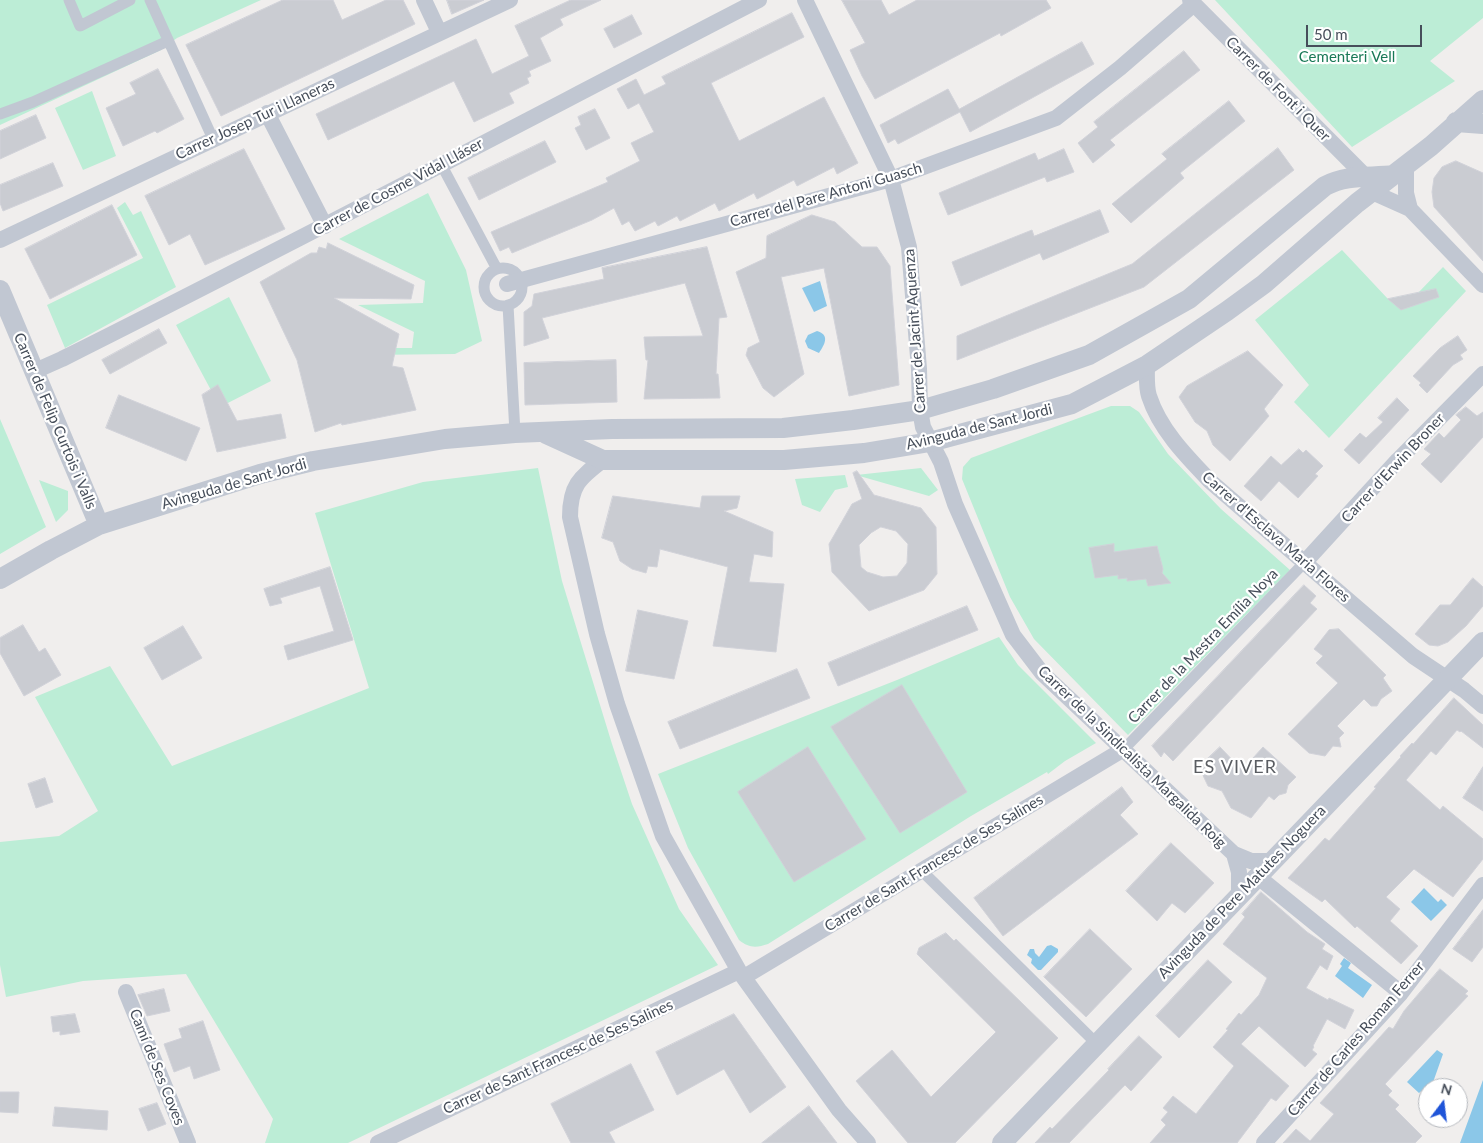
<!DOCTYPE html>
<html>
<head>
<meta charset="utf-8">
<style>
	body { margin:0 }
	#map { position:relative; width:1483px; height:1143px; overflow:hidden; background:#f0eeed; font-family:Lato,sans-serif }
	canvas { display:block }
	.north { position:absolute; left:1418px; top:1078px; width:50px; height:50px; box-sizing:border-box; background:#fff; border:1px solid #b5b8bd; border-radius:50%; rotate:15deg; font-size:14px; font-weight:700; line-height:20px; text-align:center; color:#464e5a }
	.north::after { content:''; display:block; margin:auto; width:18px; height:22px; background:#1f54d8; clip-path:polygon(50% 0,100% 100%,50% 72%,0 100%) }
	.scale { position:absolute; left:1306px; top:25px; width:116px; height:22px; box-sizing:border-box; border:2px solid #464e5a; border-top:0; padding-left:6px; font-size:15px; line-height:18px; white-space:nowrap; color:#464e5a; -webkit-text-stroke:4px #fff; paint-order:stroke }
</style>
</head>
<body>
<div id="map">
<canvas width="1483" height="1143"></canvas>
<div class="north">N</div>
<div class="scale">50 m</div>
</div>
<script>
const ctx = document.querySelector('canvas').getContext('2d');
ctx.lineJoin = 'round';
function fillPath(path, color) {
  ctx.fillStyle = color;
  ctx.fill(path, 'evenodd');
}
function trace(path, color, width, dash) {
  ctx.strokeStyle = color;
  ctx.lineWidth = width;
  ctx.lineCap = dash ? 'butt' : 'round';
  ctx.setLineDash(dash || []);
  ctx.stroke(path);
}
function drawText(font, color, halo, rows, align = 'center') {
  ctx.font = font + ' Lato,sans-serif';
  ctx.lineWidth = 4.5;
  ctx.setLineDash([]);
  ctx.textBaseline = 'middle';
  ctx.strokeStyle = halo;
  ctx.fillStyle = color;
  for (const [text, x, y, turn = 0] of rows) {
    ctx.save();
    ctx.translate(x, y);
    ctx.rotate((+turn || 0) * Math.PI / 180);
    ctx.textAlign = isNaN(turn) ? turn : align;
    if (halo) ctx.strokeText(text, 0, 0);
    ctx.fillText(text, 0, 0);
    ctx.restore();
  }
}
const green = new Path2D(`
	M 0,0 L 261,0 L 177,38 L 161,50 L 0,125 Z
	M 1215,0 L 1483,0 L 1483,18 L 1430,61 L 1455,81 L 1352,147 Z
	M 92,91 L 116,156 L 83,170 L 55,108 Z
	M 428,193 L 466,270 L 482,341 L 455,354 L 366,355 L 350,348 L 412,348 L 414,332 L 358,305 L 423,303 L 425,281 L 339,239 Z
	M 125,202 L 133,215 L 141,211 L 176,287 L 65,348 L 47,305 L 143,258 L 117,208 Z
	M 1342,250 L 1388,299 L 1418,293 L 1443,267 L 1466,291 L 1329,438 L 1294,402 L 1309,385 L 1255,320 Z
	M 229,297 L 271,381 L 220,407 L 176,325 Z
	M 1111,406 L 1130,406 L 1139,412 L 1168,454 L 1221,509 L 1290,570 L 1128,735 L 1034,639 L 1010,597 L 962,479 L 963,467 L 971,458 Z
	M 0,419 L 46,527 L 0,554 Z
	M 538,468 L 562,581 L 612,744 L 632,804 L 679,909 L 718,965 L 348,1143 L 265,1143 L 273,1119 L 186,974 L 83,981 L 6,997 L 0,965 L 0,842 L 59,836 L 98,811 L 35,697 L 110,666 L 172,766 L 369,688 L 315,513 L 423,482 Z
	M 921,468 L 938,490 L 929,496 L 856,475 Z
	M 845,475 L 848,487 L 835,490 L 820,512 L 802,505 L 795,479 Z
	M 39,480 L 68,491 L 68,510 L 56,522 Z
	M 999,637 L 1018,665 L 1096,743 L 1065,761 L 1048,774 L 1047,772 L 971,816 L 768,944 C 756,948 749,948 739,940 L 688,848 L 658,774 L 897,680 Z`);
const water = new Path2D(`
	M 820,281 L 827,306 L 814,312 L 802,288 Z
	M 817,331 C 830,335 825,344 819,353 L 808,348 L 805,341 L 808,335 Z
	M 1424,888 L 1438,902 L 1441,899 L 1447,905 L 1431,921 L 1411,902 Z
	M 1051,945 L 1058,949 L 1058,952 L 1041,970 L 1038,970 L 1031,963 L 1032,959 L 1027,955 L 1030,949 L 1034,949 L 1035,953 L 1039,957 L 1047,946 Z
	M 1344,958 L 1351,963 L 1348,968 L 1372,985 L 1363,998 L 1335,976 L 1342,966 L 1340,964 Z
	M 1437,1050 L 1443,1054 L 1431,1088 L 1426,1087 L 1419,1093 L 1407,1082 Z
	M 1483,1080 L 1483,1143 L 1460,1143 Z`);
const building = new Path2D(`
	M 283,0 L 333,0 L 342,20 L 386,0 L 403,0 L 415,24 L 221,116 L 186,45 Z
	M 447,0 L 484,0 L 452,14 Z
	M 571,0 L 601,0 L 560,19 L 563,25 L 540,38 L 551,61 L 529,71 L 531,76 L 527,78 L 529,83 L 509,93 L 514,103 L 474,122 L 454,81 L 328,140 L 316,114 L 476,39 L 492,74 L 529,56 L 515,26 Z
	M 842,0 L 881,0 L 889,15 L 917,0 L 1046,0 L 1051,8 L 1001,36 L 1000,33 L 875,99 L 862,76 L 850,50 L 865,43 Z
	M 792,13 L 804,37 L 711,83 L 739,141 L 824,97 L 858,163 L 837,174 L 834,167 L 797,186 L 794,180 L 757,199 L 754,193 L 719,211 L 715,203 L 680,221 L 677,216 L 658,226 L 655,221 L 635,231 L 629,221 L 622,225 L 614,208 L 592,220 L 512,253 L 509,247 L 500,251 L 491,232 L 608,182 L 606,178 L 640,161 L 631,143 L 654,132 L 639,103 L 628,109 L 617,89 L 636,79 L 644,95 L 666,84 L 662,77 Z
	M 632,15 L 642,34 L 614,48 L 604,29 Z
	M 1082,42 L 1094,64 L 970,132 L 960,112 L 898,144 L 895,139 L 888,143 L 880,125 L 948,89 L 959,109 Z
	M 1184,51 L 1200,70 L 1110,140 L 1115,145 L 1093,163 L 1078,143 L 1098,127 L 1094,122 Z
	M 158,69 L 184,119 L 157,133 L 155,131 L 123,146 L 106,108 L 136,94 L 130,83 Z
	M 1229,101 L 1245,121 L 1180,173 L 1184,178 L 1131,223 L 1112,204 L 1167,159 L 1162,154 Z
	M 595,109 L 610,138 L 586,150 L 575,128 L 581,125 L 578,117 Z
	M 36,115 L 46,138 L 0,159 L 0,131 Z
	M 545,141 L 556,162 L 479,200 L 468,178 Z
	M 1278,148 L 1294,170 L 1144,287 L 957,360 L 957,336 L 1132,264 Z
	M 244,149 L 285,229 L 205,265 L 190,234 L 169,245 L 145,196 Z
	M 1064,149 L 1074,172 L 1047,182 L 1045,177 L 948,215 L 939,193 L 1035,153 L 1038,160 Z
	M 1456,161 L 1483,173 L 1483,261 L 1434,207 L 1432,192 L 1434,178 L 1442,167 Z
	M 53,163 L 63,186 L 3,211 L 0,203 L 0,185 Z
	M 112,205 L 137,255 L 50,299 L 25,249 Z
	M 1100,210 L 1109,232 L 1043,260 L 1040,253 L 961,286 L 952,262 L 1032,230 L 1034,236 Z
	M 812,215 L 835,222 L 862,247 L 877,247 L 890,266 L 899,385 L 849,396 L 824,268 L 781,277 L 804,374 L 774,397 L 763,388 L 746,355 L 748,348 L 760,342 L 736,272 L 766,258 L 767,236 Z
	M 328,243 L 414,285 L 411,299 L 334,298 L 399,334 L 392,366 L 403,368 L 416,410 L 342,425 L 341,423 L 315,432 L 297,360 L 260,282 L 311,253 L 317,253 L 319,247 L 326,249 Z
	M 707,247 L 727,317 L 719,318 L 716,374 L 718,374 L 720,398 L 644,399 L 648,360 L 646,360 L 644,337 L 703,336 L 685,283 L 542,318 L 549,338 L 524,346 L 524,312 L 532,306 L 534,294 L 604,279 L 602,268 Z
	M 1436,289 L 1439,297 L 1401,310 L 1388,299 Z
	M 159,329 L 167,343 L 110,374 L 102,360 Z
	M 1458,336 L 1467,350 L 1460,355 L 1463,359 L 1453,365 L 1427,393 L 1419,385 L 1421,383 L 1413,376 L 1440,348 Z
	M 1248,351 L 1283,385 L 1264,409 L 1269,416 L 1230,461 L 1213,445 L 1207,431 L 1195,422 L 1179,397 L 1187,386 Z
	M 616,360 L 617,402 L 525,405 L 524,363 Z
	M 218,385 L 237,421 L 281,414 L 286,438 L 217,452 L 202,395 Z
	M 119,395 L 200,428 L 186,461 L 106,428 Z
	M 1397,398 L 1409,410 L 1359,464 L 1344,450 L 1360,433 L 1366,438 L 1383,422 L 1378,418 Z
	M 1466,407 L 1477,416 L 1483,412 L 1483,437 L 1441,483 L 1421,464 L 1431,454 L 1424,449 L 1439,433 L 1444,438 L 1461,420 L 1456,415 Z
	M 1299,449 L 1303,453 L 1306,450 L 1323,466 L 1315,474 L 1318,476 L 1298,498 L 1279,481 L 1261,501 L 1244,486 L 1271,456 L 1281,465 Z
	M 857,471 L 874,495 L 921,508 L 936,527 L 937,574 L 924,590 L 869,611 L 832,572 L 829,544 L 852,504 L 862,499 L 853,473 ZM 881,527 L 896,531 L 908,544 L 907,563 L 897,576 L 883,577 L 867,572 L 861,567 L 859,545 L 871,533 Z
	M 613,496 L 700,508 L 702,496 L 740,496 L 737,508 L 724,511 L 773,532 L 772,557 L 754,554 L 749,582 L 784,584 L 776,652 L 713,646 L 728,567 L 660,549 L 657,567 L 648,566 L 646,573 L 632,569 L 620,561 L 613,542 L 602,538 Z
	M 1114,544 L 1114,552 L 1157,546 L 1163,569 L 1162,573 L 1171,583 L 1148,586 L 1146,579 L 1127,581 L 1127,578 L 1118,579 L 1118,575 L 1095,578 L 1089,548 Z
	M 330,567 L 353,640 L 288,660 L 284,646 L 334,631 L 320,586 L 280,598 L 282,603 L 270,606 L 264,589 Z
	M 1473,578 L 1483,587 L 1483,606 L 1466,626 L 1448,642 L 1438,646 L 1429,645 L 1415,634 L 1440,605 L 1450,605 Z
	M 1304,585 L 1316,596 L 1310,603 L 1317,609 L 1173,761 L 1164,752 L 1161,757 L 1152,746 Z
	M 967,606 L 978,630 L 838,686 L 828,663 Z
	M 638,610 L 688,621 L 674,679 L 626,671 Z
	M 23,625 L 39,652 L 45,648 L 61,675 L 24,696 L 0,653 L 0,638 Z
	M 183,626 L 202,658 L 162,680 L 144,648 Z
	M 1339,629 L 1386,675 L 1383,678 L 1392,691 L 1381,699 L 1377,706 L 1371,706 L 1364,699 L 1337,726 L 1344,733 L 1339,738 L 1341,747 L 1333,746 L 1325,756 L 1309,753 L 1288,734 L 1338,683 L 1316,663 L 1323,656 L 1314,649 L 1329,630 Z
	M 797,669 L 810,698 L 680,749 L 668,722 Z
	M 902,685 L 967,792 L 900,833 L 831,727 Z
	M 1454,698 L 1483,725 L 1483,748 L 1461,731 L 1460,732 L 1457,730 L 1436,755 L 1431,751 L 1406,780 L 1440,810 L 1443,806 L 1483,839 L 1483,859 L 1453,897 L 1414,869 L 1386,897 L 1400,909 L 1390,921 L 1418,946 L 1401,964 L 1357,926 L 1355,928 L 1325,899 L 1322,902 L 1288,878 L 1325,838 L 1329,841 L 1376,788 L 1374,787 L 1401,757 L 1400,756 L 1412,743 L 1413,744 Z
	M 808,747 L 866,839 L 794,882 L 738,792 Z
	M 1220,747 L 1242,770 L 1263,747 L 1296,777 L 1288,785 L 1286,793 L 1279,795 L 1274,800 L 1269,796 L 1251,818 L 1231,808 L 1222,791 L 1208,786 L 1199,767 Z
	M 1483,767 L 1483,811 L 1463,798 Z
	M 45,778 L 53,802 L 36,808 L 28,784 Z
	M 1122,787 L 1133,802 L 1120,815 L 1138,834 L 1003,936 L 974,898 Z
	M 1171,843 L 1214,883 L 1185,913 L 1172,903 L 1157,921 L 1126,891 Z
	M 1261,892 L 1307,932 L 1325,944 L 1322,949 L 1333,956 L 1327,970 L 1320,965 L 1306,988 L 1328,1000 L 1329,998 L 1354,1010 L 1345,1029 L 1327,1019 L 1313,1046 L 1314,1047 L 1312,1050 L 1317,1054 L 1305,1067 L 1259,1026 L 1241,1044 L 1289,1086 L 1276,1101 L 1271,1098 L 1237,1143 L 1150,1143 L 1166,1125 L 1161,1120 L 1168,1112 L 1163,1108 L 1173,1096 L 1196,1114 L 1234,1066 L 1213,1047 L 1228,1030 L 1226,1029 L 1239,1013 L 1241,1015 L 1259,995 L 1267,978 L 1223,944 L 1245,917 L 1242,914 Z
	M 1483,910 L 1483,947 L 1472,962 L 1453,949 Z
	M 1090,929 L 1132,969 L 1086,1017 L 1044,977 Z
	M 946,933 L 954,941 L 956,939 L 1058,1038 L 955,1143 L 908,1143 L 856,1081 L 892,1050 L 931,1097 L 996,1032 L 917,954 L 919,948 Z
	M 1208,960 L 1232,982 L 1179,1038 L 1156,1016 Z
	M 1440,969 L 1468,991 L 1465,994 L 1468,996 L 1385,1084 L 1392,1091 L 1388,1095 L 1399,1105 L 1395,1109 L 1422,1136 L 1415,1143 L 1283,1143 L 1296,1129 L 1310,1141 L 1334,1114 L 1320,1103 L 1389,1027 L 1393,1029 L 1404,1011 Z
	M 164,989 L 170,1011 L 147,1016 L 138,995 Z
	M 75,1014 L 80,1032 L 60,1035 L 60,1031 L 53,1032 L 51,1017 Z
	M 734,1014 L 786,1087 L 750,1113 L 724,1069 L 677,1095 L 656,1052 Z
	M 203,1021 L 220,1070 L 194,1079 L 190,1066 L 174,1072 L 164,1044 L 182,1038 L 179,1029 Z
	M 1139,1036 L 1162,1057 L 1131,1091 L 1125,1085 L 1069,1143 L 1035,1143 L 1050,1127 L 1052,1129 L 1109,1070 L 1108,1069 Z
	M 631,1064 L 654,1110 L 609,1132 L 615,1143 L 571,1143 L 551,1104 Z
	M 0,1092 L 19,1092 L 18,1113 L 0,1112 Z
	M 157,1103 L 166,1124 L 148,1131 L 139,1109 Z
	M 809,1106 L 837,1143 L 762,1143 Z
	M 55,1107 L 108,1111 L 107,1130 L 53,1126 Z`);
const pedestrian = new Path2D(`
	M 69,0 L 80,26 L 130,0
	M 150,0 L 213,139
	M 0,114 L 33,102 L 168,41
	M 441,164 L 497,269
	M484 287a19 19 0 1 1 38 0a19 19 0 1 1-38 0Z
	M 508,305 L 515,433
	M 1124,749 L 1304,563
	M 921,870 L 1097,1044`);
const minor = new Path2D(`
	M 424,0 L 439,32
	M 805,0 L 891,179 L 909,247 L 919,369 L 920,410 L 923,427 L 941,462 L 955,504 L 1013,635 L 1042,673 L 1234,854 L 1251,861 L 1272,861
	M 1190,0 L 1366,177
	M 267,113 L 325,226
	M 1406,165 L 1406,193 L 1410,209
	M 1372,192 L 1410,209 L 1483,285
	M 0,240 L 510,0
	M 507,284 L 891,179 L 1056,118 L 1120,68 L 1194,4
	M 1147,365 C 1147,374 1146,387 1149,396 C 1160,430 1187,457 1211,482 L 1413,656 L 1464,690 L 1483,706
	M 35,371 L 62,359 C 296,242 527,120 759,0
	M 603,460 C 579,478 570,486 570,517 L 597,634 L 617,704 L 663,836 L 739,971 L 839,1110 L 868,1143
	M 1304,563 L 1398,460 L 1483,374
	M 1234,854 L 1239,872 L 1239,895
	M 1257,876 L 1401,993
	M 744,977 L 1124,749
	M 126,992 L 188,1143
	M 378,1143 L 739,971
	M 1264,1143 L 1401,993 L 1483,885`);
const tertiary = new Path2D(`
	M 1456,122 L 1483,124
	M 0,290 L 99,525
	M 546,434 L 603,460 L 784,460 L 864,453 L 930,442 L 1072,404 L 1147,365 L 1227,311 L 1264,284 L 1357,203 L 1431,146 L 1483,100
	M 0,579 L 51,550 L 99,525 L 260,474 L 313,461 L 445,439 L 515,433 L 612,429 L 783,428 L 853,420 L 920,410 L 993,389 L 1089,355 L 1189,299 L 1325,186 C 1347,174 1370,178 1394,175
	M 1002,1143 L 1483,642`);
const parkNames = [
	["Cementeri Vell",1347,57]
];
const streetNames = [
	["Carrer de Font i Quer",1278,89,45],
	["Carrer Josep Tur i Llaneras",255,119,-25],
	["Carrer de Cosme Vidal Lláser",398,187,-28],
	["Carrer del Pare Antoni Guasch",826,195,-16],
	["Carrer de Jacint Aquenza",915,331,-94],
	["Carrer de Felip Curtois i Valls",55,421,67],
	["Avinguda de Sant Jordi",979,427,-14],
	["Carrer d'Erwin Broner",1393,468,-47],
	["Avinguda de Sant Jordi",234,484,-16],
	["Carrer d'Esclava Maria Flores",1276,537,41],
	["Carrer de la Mestra Emília Noya",1203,646,-46],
	["Carrer de la Sindicalista Margalida Roig",1132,757,44],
	["Carrer de Sant Francesc de Ses Salines",934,863,-31],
	["Avinguda de Pere Matutes Noguera",1242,892,-46],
	["Carrer de Carles Roman Ferrer",1356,1039,-49],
	["Carrer de Sant Francesc de Ses Salines",558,1057,-25],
	["Camí de Ses Coves",157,1067,68]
];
const quarterNames = [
	["ES VIVER",1235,767]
];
fillPath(green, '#bcedd6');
fillPath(water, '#8bc7e8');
fillPath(building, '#caccd2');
trace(building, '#d1d2d9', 1);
trace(pedestrian, '#c1c7d2', 11);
trace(minor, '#c1c7d2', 16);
trace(tertiary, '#c1c7d2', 20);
drawText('15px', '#1a7957', '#fff', parkNames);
drawText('15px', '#464e5a', '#fff', streetNames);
ctx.letterSpacing = '1px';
drawText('18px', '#5a5d62', '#fff', quarterNames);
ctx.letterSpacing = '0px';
</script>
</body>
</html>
